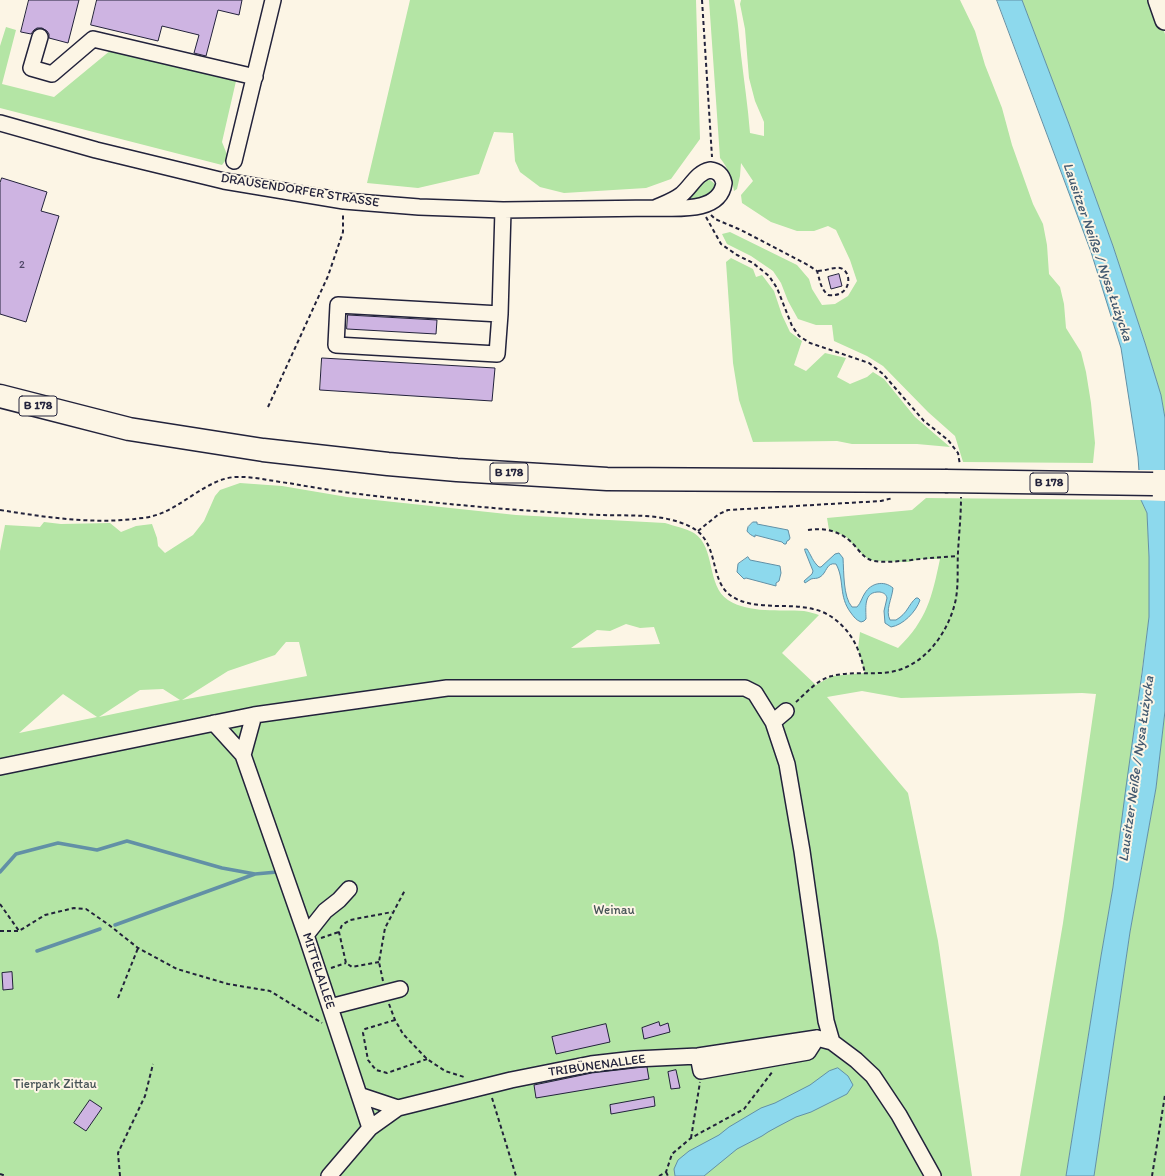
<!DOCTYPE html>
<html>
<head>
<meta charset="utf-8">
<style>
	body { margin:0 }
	canvas { display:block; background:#fcf5e5 }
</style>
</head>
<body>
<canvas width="1165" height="1176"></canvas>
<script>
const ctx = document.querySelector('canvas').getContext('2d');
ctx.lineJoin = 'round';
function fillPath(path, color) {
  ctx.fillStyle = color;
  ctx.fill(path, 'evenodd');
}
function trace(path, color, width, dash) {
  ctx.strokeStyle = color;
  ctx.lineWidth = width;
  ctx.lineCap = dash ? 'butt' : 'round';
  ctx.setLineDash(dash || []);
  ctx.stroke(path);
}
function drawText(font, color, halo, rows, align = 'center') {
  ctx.font = font + ' Itim,sans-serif';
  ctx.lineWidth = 4;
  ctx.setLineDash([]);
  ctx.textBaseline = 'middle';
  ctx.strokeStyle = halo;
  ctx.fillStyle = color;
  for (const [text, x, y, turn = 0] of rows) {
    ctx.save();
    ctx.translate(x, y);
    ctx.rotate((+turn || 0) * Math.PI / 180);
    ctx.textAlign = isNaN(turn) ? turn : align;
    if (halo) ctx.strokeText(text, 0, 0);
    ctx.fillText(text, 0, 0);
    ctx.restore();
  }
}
const green = new Path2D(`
	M 410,0 L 696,0 L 700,139 L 671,179 L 646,188 L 564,193 L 540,187 L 520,172 L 515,161 L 513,133 L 494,132 L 479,174 L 418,188 L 367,183 Z
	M 709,0 L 734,0 C 738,18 739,37 741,55 C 744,81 748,107 750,133 L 764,136 L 764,122 L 755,101 L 749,78 L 745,29 L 740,4 L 741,0 L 960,0 L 975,31 L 985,65 L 1002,108 L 1012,145 L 1033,204 L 1043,224 L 1047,245 L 1049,274 L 1060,287 L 1064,304 L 1066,328 L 1081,352 L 1086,372 L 1091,403 L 1095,443 L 1093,463 L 963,462 L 955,436 L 928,412 L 883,366 L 867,356 L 834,341 L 832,325 L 816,325 L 798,319 L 788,301 L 781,283 L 773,271 L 751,256 L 727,244 L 722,234 L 730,232 L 797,265 L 809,279 L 812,289 L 822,305 L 835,304 L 848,296 L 857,281 L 850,260 L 836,230 L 828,226 L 814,231 L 797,231 L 771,222 L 742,203 L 741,195 L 753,181 L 741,163 L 740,176 L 737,189 L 734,191 C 732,178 728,168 720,158 Z
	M 1022,0 L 1153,0 L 1165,34 L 1165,418 L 1161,395 L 1145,343 L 1113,246 L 1069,124 Z
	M 6,27 L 16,30 L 2,84 L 54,97 L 111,50 L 234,78 L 236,81 L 222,142 L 228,157 L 222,165 L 0,108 L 0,46 Z
	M 707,180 L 710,180 L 715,184 C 715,195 695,203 686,200 L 704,181 Z
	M 731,258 L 753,269 L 756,277 L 762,275 L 774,291 L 782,315 L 790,332 L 802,341 L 794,365 L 806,371 L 825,353 L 846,358 L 837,377 L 850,384 L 867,377 L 873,372 L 884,379 L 915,417 L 950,447 L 917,444 L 852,444 L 837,441 L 753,442 L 739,400 L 733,363 L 726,262 Z
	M 240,483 L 282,486 L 347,497 L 516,515 L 665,523 C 674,526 685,528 694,533 C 716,547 706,586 728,600 C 750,614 779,609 804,611 C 809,612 814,613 819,615 L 782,653 L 816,685 L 832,676 L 865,673 L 858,649 L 860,632 L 898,648 C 927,620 932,597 940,559 L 920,559 L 908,562 L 875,561 L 868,559 L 862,554 L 846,537 L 838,533 L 829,530 L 827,518 L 912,510 L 926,498 L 1141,500 L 1147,513 L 1149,557 L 1149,617 L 1113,887 L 1101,956 L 1066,1176 L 1020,1176 L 1063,923 L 1096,694 L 1082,693 L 901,698 L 862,691 L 827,697 L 908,793 L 938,941 L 972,1176 L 0,1176 L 0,551 L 5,525 L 40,527 L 44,522 L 61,524 L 110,523 L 121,532 L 136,526 L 152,524 L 157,538 L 158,546 L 165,553 L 193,535 L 204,521 L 215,496 L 220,490 ZM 626,624 L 640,628 L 654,627 L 660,644 L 571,648 L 597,630 L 610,631 ZM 286,642 L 299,642 L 307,676 L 182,700 L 228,671 L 275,655 ZM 163,689 L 180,700 L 99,717 L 140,690 ZM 63,694 L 97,717 L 19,733 Z
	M 1165,711 L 1165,1176 L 1094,1176 L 1130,932 L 1156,788 Z`);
const water = new Path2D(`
	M 997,0 L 1022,0 L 1069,124 L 1113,246 L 1145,343 L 1161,395 L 1165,418 L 1165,711 L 1156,788 L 1130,932 L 1094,1176 L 1066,1176 L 1101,956 L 1113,887 L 1126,787 L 1142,673 L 1149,617 L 1149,557 L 1147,513 L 1141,500 L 1138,457 L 1121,348 L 1091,252 Z
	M 753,522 L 757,522 L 757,524 L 788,530 L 790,538 L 789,540 L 787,541 L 786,544 L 784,544 L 782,542 L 755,535 L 755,537 C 751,535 749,534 747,531 L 748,527 Z
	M 805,549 L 807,549 C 811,555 813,562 819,567 L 821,567 L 835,554 L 839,553 L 843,558 C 844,572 843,597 852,607 L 857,607 C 861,603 862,597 865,593 C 871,583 884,580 893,588 C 892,599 885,610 890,620 L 896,620 C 908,613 908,605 916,598 L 918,598 L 920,600 C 916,612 903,625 891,627 L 885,623 L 884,611 L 887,598 C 886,594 884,593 880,592 C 863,591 866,608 866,619 L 864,621 L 861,622 C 856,620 854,617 851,613 C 838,596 845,580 836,564 C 826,562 827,573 820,577 C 817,579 814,578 811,579 C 809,580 807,582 805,583 L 804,581 L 812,574 L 813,571 L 805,551 Z
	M 748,557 L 750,560 L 780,566 L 781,573 L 779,581 L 776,583 L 776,586 L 746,578 L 744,579 L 737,572 L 738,564 Z
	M 838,1068 L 848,1076 L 853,1085 L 847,1094 L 811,1112 L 796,1117 L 777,1127 L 768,1132 L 762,1136 L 737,1149 L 704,1176 L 675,1176 L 674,1169 L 678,1160 L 689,1151 L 719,1135 L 729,1127 L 761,1108 L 775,1103 L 810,1085 L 829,1071 Z`);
const pier = new Path2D(`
	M 1137,470 L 1165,470 L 1165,501 L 1139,500 Z`);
const stream = new Path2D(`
	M 0,872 L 16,854 L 58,843 L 97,850 L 127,841 L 222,868 L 255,874 L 277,872
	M 115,925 L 255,874
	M 37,951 L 100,929`);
const building = new Path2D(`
	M 29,0 L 79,0 L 68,43 L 49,38 L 49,34 L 47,31 L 42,28 L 37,28 L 34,30 L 31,34 L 21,32 Z
	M 97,0 L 242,0 L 239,15 L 218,10 L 206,56 L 194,53 L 199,35 L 162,26 L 158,41 L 91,25 Z
	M 2,178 L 47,192 L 41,211 L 59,216 L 26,322 L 0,314 L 0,183 Z
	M 839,274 L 842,286 L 831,289 L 828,277 Z
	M 348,315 L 437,320 L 436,334 L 347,329 Z
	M 322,358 L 495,368 L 492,401 L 320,390 Z
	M 12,972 L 13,989 L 3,990 L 2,973 Z
	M 659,1022 L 660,1026 L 668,1023 L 670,1032 L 644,1039 L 642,1028 Z
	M 606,1024 L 610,1042 L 556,1054 L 552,1037 Z
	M 647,1067 L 649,1079 L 536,1098 L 534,1085 L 592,1073 Z
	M 676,1070 L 680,1088 L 671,1089 L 668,1072 Z
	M 654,1097 L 655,1106 L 611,1114 L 610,1105 Z
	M 90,1100 L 102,1108 L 86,1131 L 74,1123 Z`);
const path = new Path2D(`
	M 702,0 L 712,157
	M 711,215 L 715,219 L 741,230 L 808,265 L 817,271 C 820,280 820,288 828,295 C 852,298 853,271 840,268 C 833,267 825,271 817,271
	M 706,217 L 721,244 L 737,255 L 753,263 L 769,276 L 777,288 L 792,326 L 799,336 L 810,343 L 869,363 L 883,374 L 924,421 L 948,440 L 958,453 L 960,465
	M 268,407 L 328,276 L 343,232 L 343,214
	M 0,510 C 45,517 89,524 134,519 C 140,518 147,518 153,516 C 181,509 206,479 235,477 C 253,476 270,481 288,483 C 311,487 335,491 359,494 C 439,504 519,511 599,515 C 628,516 662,513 689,526 C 722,541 707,582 733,597 C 746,605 761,605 775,606 C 788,606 801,606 813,609 C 833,613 851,631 858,650 C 861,657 863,665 865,673
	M 808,530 C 826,527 843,532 855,546 C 861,553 865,559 874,561 C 886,563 899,561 911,560 C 927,558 942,557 958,556
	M 698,531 L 719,514 L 728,510 L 881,501 L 893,498
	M 796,702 C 806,693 818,679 832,676 C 851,671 871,675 890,672 C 923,667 947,635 955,603 C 959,586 957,569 958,552 C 959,534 961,516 961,497
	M 0,904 L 19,931
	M 0,931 L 19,931 L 45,915 L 74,908 L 86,909 L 109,925 L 138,948 L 177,969 L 228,984 L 270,991 L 322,1023
	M 321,938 L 339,932
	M 379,962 L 352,967 L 346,963 L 339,932 L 342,925 L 350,920 L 392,912
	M 331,968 L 346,963
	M 383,981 L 379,962 L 385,928 L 405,890
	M 118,998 L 138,948
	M 389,1004 L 395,1020 L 403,1034 L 427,1059 L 445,1071 L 464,1077
	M 395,1020 L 365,1029 L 363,1033 L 368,1060 L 376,1070 L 387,1073 L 427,1059
	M 492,1098 L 516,1176
	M 691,1138 L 700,1082
	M 666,1172 L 668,1176
	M 0,1174 L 6,1176
	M 120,1176 L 118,1153 L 145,1096 L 153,1064
	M 659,1176 L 666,1172 L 672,1154 L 691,1138 L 744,1109 L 773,1071
	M 1152,1176 L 1165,1095`);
const minor = new Path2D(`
	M 40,37 L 31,68 L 52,74 L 93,39 L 255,77
	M 0,123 L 96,150 L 224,181 L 344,201 L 419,207 L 503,210 L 655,208
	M 234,161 L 273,0
	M 710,170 C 718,171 722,175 724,183 C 720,213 677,208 655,208 C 664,204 673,201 681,195 C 692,186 696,173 710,170 Z
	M 338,305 L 500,314 L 497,354 L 336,345 Z
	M 500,314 L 503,210
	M 773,722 L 786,711
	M 214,723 L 243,755 L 306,935 L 370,1128
	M 243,755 L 254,715
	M 0,767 L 254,715 L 447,688 L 745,688 L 755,693 L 773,722 L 787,764 L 802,851 L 826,1021 L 832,1042 L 856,1060 L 873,1076 L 899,1115 L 933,1176
	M 306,935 L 325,911 L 339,900 L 349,889
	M 330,1007 L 400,989
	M 698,1056 L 701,1071 L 808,1052 L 817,1038
	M 359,1095 L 398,1108
	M 329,1176 L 370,1128 L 398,1108 L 511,1080 L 591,1064 L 635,1059 L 698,1056 L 817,1038 L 832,1042`);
const major = new Path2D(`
	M 1158,0 L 1165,20`);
const highway = new Path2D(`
	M 0,396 L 129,429 L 263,450 L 388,464 L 457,470 L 607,479 L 945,481`);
const highwayBridge = new Path2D(`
	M 945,481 L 1153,484`);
const numberNames = [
	["2",22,265]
];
const shields = [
	[38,406,38],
	[509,473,38],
	[1049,483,38]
];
const shieldNames = [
	["B 178",38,406],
	["B 178",509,473],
	["B 178",1049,483]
];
const streetNames = [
	["DRAUSENDORFER STRASSE",300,191,9],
	["MITTELALLEE",318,971,72],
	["TRIBÜNENALLEE",597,1066,-8]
];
const parkNames = [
	["Weinau",614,911],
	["Tierpark Zittau",55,1085]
];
const waterNames = [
	["Lausitzer Neiße / Nysa Łużycka",1097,252,71],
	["Lausitzer Neiße / Nysa Łużycka",1137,769,-82]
];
fillPath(green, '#b4e5a5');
fillPath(water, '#8dd9ed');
trace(water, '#6290a6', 1);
fillPath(pier, '#fcf5e5');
trace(stream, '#6290a6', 3.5);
fillPath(building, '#ceb4e2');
trace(building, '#22223b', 1);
trace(minor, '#22223b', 18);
trace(major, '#22223b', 22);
trace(highway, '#22223b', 25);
trace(path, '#22223b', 2, [4, 3]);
trace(minor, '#fcf5e5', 15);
trace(major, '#fcf5e5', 19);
trace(highway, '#fcf5e5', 22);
trace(highwayBridge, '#22223b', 25, []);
trace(highwayBridge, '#fcf5e5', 22);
drawText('11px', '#4d4665', null, numberNames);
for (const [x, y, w] of shields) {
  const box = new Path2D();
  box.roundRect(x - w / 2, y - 10, w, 20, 3);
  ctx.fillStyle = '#fcf5e5';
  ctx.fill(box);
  trace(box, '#22223b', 1);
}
drawText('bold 12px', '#22223b', null, shieldNames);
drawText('13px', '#22223b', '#fcf5e5', streetNames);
drawText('13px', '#465356', '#fcf5e5', parkNames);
drawText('italic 14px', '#425970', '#fcf5e5', waterNames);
</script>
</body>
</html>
